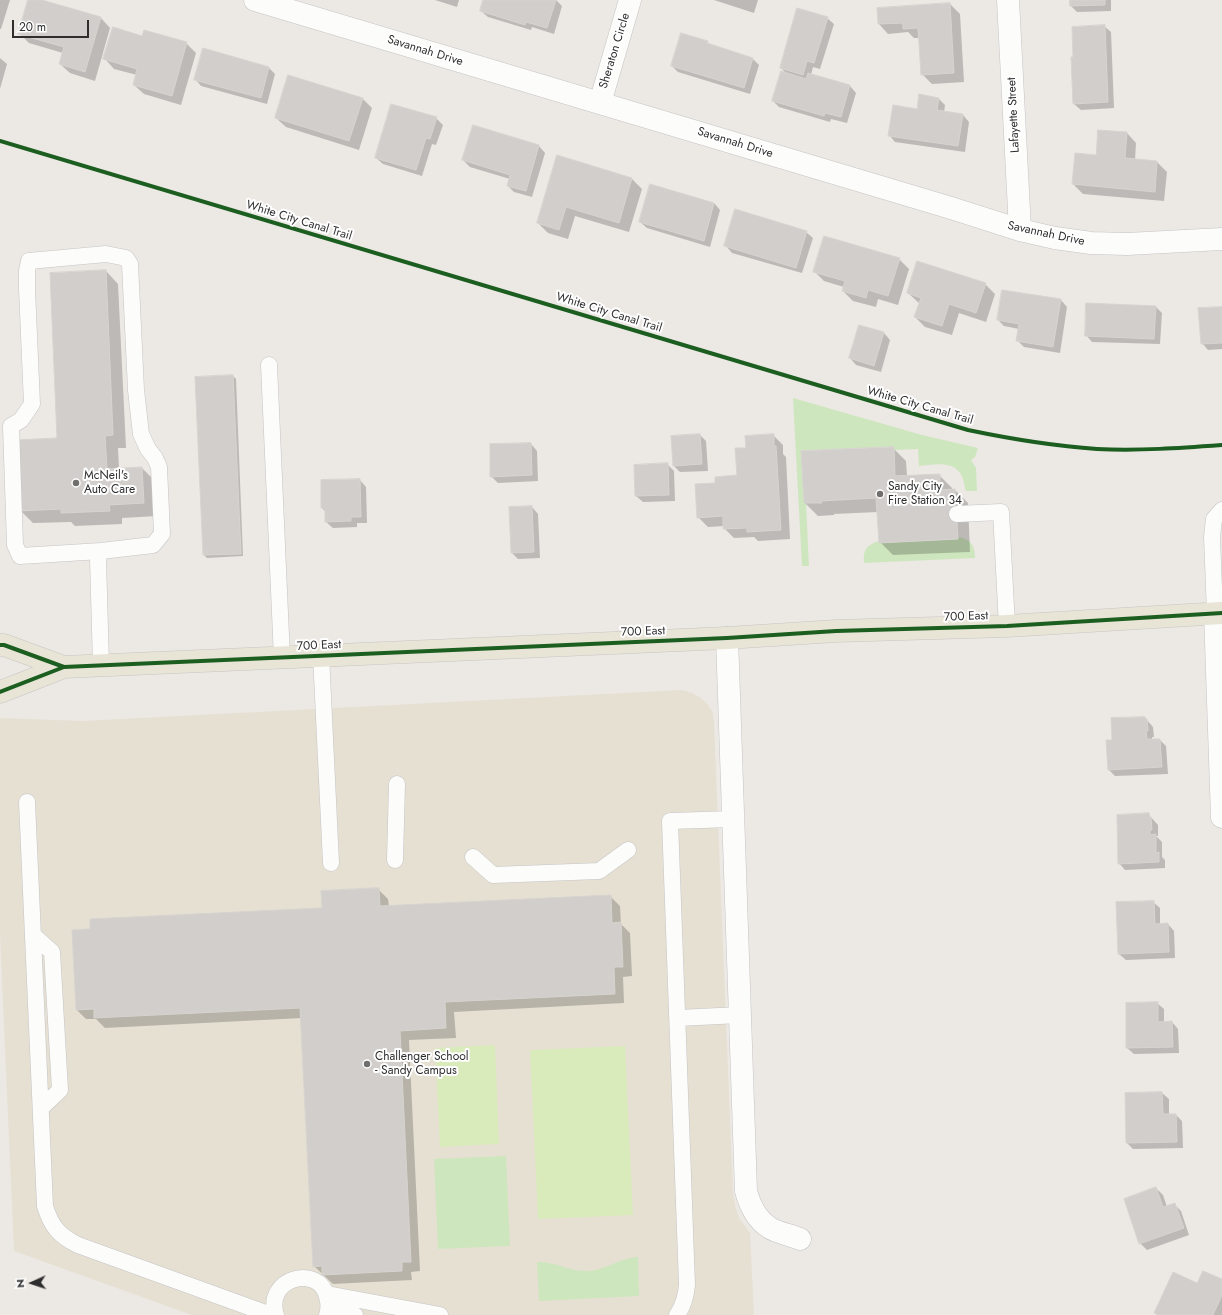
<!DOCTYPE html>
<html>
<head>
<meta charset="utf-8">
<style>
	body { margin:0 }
	#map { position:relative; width:1222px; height:1315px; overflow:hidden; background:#ece8e4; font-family:Jost,sans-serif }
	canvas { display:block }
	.north { position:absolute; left:12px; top:1263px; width:40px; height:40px; -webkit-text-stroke:3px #fff; paint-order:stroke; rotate:267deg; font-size:11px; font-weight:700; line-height:16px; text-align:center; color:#2e2e2e }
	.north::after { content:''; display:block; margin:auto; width:14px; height:18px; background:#2e2e2e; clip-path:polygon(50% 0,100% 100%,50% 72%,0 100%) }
	.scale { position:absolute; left:12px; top:20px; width:77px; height:18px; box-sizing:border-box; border:2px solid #2e2e2e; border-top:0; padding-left:5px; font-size:12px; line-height:14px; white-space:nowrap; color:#2e2e2e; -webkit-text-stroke:3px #fff; paint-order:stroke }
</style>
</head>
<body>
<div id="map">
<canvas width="1222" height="1315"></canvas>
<div class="north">N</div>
<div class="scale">20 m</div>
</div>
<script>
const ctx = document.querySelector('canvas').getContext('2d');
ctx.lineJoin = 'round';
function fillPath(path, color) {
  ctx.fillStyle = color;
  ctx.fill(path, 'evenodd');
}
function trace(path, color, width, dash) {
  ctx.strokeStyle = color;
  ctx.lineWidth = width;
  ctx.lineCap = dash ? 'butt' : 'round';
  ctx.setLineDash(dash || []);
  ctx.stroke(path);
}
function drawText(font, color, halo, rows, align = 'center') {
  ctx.font = font + ' Jost,sans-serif';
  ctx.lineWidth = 4;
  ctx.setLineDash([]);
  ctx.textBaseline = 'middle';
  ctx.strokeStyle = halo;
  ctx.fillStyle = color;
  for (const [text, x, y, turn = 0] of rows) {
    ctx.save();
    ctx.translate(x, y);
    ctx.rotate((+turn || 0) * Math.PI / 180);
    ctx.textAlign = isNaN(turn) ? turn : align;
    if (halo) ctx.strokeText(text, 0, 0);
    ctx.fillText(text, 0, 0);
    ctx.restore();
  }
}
const education = new Path2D(`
	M 682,690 L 692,693 L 701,698 L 708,705 L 713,713 L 714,723 L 733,1193 L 735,1205 L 739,1218 L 750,1233 L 754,1315 L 192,1315 L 14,1251 L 0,935 L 0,718 L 83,721 Z`);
const green = new Path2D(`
	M 793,398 L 922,435 L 978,448 L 975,457 L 971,460 L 976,468 L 977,491 L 966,491 C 964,485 964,478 960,473 C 952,460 931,465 919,466 L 918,449 L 894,450 L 893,447 L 802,451 L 804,503 L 806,503 L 809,566 L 802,566 Z
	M 958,537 C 971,539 975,546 975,558 L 864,563 C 863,551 866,545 879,541 L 879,543 L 958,539 Z
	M 506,1156 L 510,1246 L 438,1249 L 434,1159 Z
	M 638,1257 L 639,1296 L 539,1301 L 537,1262 C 554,1261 568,1271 586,1271 C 605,1271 619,1258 638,1257 Z`);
const pitch = new Path2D(`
	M 495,1045 L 499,1144 L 440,1147 L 435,1048 Z
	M 625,1046 L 633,1215 L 538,1219 L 530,1050 Z`);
const shadow = new Path2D(`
	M 0,0 L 10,0 L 1,29 L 0,29 Z
	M 29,0 L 39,0 L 101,18 L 110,28 L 95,81 L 70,73 L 60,64 L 63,53 L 29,43 L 20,34 Z
	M 435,0 L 459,0 L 457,7 Z
	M 484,0 L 556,0 L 562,6 L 554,34 L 532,27 L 531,30 L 488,17 L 481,11 Z
	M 714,0 L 758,0 L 754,13 Z
	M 1071,0 L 1111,0 L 1111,11 L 1077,12 L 1071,6 Z
	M 950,4 L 960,14 L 964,82 L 932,84 L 922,74 L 920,38 L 914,38 L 908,32 L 888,34 L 879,24 Z
	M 827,18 L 834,24 L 820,69 L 813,67 L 811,75 L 850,86 L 856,93 L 847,123 L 831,119 L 830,122 L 779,107 L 773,101 L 787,74 L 781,68 Z
	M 1104,26 L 1111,32 L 1114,108 L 1081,110 L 1074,104 Z
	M 143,37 L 186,43 L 196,53 L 181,105 L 144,94 L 134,85 L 137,75 L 114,69 L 105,59 Z
	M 707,42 L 711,46 L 752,58 L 759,65 L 750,94 L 678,72 L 672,66 Z
	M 0,58 L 7,64 L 0,89 Z
	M 269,68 L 275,74 L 267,104 L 201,86 L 195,79 Z
	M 362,98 L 372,108 L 359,150 L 286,127 L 276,118 Z
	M 939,99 L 945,105 L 944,112 L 963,115 L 969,122 L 965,152 L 895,142 L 889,135 L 918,110 Z
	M 436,118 L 443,125 L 436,145 L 432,144 L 422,176 L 383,164 L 376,158 Z
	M 474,127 L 539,146 L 545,153 L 532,197 L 514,192 L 508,186 L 510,179 L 470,167 L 463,160 Z
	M 1127,133 L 1136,143 L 1135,160 L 1157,162 L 1167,172 L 1164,201 L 1083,194 L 1073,184 L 1097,156 Z
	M 558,156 L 632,179 L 642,189 L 629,232 L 575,216 L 568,239 L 548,233 L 538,223 Z
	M 651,185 L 714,203 L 720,210 L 710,247 L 647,228 L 640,222 Z
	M 806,232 L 813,238 L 802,273 L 732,253 L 726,246 Z
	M 899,259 L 909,269 L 898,305 L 878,299 L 876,307 L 853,301 L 843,291 L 844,287 L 824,281 L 814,271 Z
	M 106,271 L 118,284 L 126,448 L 118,448 L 119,469 L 142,468 L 155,481 L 157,516 L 122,518 L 122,524 L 75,526 L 71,522 L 33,523 L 20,510 L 59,439 Z
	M 985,284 L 995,294 L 986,322 L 959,313 L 952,335 L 925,327 L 915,317 L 920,304 L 908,293 Z
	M 1061,300 L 1067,307 L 1060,353 L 1024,347 L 1017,340 L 1019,329 L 1004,326 L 998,320 Z
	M 1155,306 L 1162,313 L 1160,344 L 1092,342 L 1086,335 Z
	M 1222,308 L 1222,349 L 1208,350 L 1202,343 Z
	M 859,326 L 884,333 L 890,340 L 881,372 L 856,365 L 850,358 Z
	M 233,376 L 236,379 L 243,556 L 207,558 L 204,555 L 196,378 Z
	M 700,435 L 706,441 L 708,471 L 680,472 L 674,466 Z
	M 773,435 L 783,445 L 783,454 L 786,457 L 790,539 L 758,541 L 754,537 L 734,538 L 724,528 L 724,526 L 708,527 L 698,517 L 716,484 L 738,476 L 747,448 Z
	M 531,444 L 537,451 L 538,481 L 498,483 L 491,476 Z
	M 893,448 L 906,461 L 907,476 L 939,475 L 952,488 L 952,490 L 955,490 L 968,503 L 970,552 L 893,555 L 880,542 L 878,512 L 834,514 L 834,515 L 818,516 L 805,503 Z
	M 667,464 L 674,471 L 675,501 L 643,502 L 636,496 Z
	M 360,480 L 366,487 L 367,523 L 357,523 L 357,527 L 333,528 L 326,522 L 326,512 L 322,508 Z
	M 532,507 L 538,514 L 540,558 L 518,559 L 512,553 Z
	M 1145,718 L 1153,727 L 1154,737 L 1152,737 L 1152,740 L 1160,740 L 1166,746 L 1168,774 L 1115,776 L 1109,770 L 1113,741 Z
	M 1148,814 L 1158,825 L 1158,836 L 1156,836 L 1162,842 L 1162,857 L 1165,860 L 1165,868 L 1125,870 L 1119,863 Z
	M 378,889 L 388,899 L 389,907 L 610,896 L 620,906 L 621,924 L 630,933 L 632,976 L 623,977 L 624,1003 L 454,1012 L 456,1038 L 409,1040 L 420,1271 L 411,1272 L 412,1280 L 333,1284 L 314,1266 L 302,1018 L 105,1028 L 96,1019 L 86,1019 L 77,1010 L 323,909 Z
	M 1153,902 L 1160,908 L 1160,925 L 1168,924 L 1174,931 L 1175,958 L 1126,960 L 1119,954 Z
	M 1157,1003 L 1164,1009 L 1164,1023 L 1172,1022 L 1178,1029 L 1179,1053 L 1134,1054 L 1127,1048 Z
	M 1126,1093 L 1162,1093 L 1169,1099 L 1169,1115 L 1176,1115 L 1182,1121 L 1183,1148 L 1133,1149 L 1127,1143 Z
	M 1156,1188 L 1163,1195 L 1167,1207 L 1174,1204 L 1181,1211 L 1189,1235 L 1147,1250 L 1140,1243 Z
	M 1222,1280 L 1222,1315 L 1158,1315 L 1156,1313 L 1198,1284 Z`);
const building = new Path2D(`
	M 28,0 L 42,0 L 101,17 L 85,72 L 59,64 L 64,47 L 18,34 Z
	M 483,0 L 556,0 L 547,28 L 526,22 L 525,25 L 480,11 Z
	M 1070,0 L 1105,0 L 1105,5 L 1070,6 Z
	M 950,3 L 954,73 L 921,75 L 918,28 L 903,29 L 903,23 L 878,24 L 877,8 Z
	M 797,8 L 828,17 L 814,63 L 807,61 L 803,75 L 780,68 Z
	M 1105,25 L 1108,102 L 1073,104 L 1071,57 L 1073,57 L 1072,27 Z
	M 113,27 L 142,36 L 144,30 L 187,42 L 172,96 L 133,85 L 137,69 L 103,59 Z
	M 681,33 L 708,41 L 707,43 L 753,58 L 744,88 L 671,66 Z
	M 203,48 L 269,67 L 261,98 L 194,80 Z
	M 781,71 L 806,79 L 808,73 L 850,85 L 841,117 L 825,113 L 824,116 L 772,101 Z
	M 288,75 L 363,98 L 349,141 L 275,118 Z
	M 919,94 L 939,98 L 937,110 L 963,114 L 958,146 L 888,136 L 893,105 L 917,109 Z
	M 391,104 L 437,117 L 430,139 L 426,138 L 416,170 L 375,158 Z
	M 473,125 L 539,145 L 526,191 L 507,186 L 510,175 L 462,160 Z
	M 1098,130 L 1127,132 L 1125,158 L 1157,161 L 1155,192 L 1072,184 L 1075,153 L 1096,155 Z
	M 557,155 L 632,178 L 619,223 L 566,207 L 559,230 L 537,223 Z
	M 650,184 L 714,203 L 704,241 L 639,222 Z
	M 735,209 L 807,231 L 796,268 L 724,246 Z
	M 824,236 L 900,258 L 888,296 L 868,290 L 866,298 L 842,291 L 845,281 L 813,272 Z
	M 917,261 L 986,283 L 976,313 L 949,304 L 942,326 L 914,317 L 921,298 L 907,293 Z
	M 106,270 L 113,435 L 105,436 L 107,469 L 142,467 L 144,503 L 109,505 L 110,511 L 61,513 L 61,509 L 19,511 L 16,440 L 57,438 L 50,273 Z
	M 1002,290 L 1061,299 L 1053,347 L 1016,341 L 1019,324 L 997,320 Z
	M 1086,303 L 1156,306 L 1154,339 L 1085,336 Z
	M 1222,307 L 1222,343 L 1201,344 L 1198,308 Z
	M 859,325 L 884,332 L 874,366 L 849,358 Z
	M 233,375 L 241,554 L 203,555 L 195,377 Z
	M 700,434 L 702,464 L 673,466 L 671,436 Z
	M 774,434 L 774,446 L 776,446 L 781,530 L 747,532 L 747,528 L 723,529 L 723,516 L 697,518 L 695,484 L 715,483 L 715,477 L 737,475 L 735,448 L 746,448 L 745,436 Z
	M 531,443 L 532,475 L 490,477 L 490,444 Z
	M 894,447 L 895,476 L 940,474 L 940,490 L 955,489 L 958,539 L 879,543 L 876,498 L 821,501 L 822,503 L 804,503 L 801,451 Z
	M 668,463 L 669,495 L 635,496 L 634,465 Z
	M 360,479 L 361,517 L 351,517 L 351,521 L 325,522 L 325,508 L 321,508 L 321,480 Z
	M 532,506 L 534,552 L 511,553 L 509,507 Z
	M 1145,717 L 1146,719 L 1147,719 L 1148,731 L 1146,731 L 1147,739 L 1160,739 L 1162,767 L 1108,770 L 1106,740 L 1112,740 L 1111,718 Z
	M 1149,813 L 1150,818 L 1151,817 L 1152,830 L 1150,830 L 1150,835 L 1156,834 L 1156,853 L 1159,852 L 1159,862 L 1118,864 L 1117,815 Z
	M 379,888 L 380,906 L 611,895 L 612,923 L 621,922 L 623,967 L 614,967 L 615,994 L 445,1002 L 446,1028 L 400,1031 L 411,1262 L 402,1262 L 402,1271 L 322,1275 L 322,1266 L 313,1267 L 300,1008 L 94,1018 L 94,1009 L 76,1010 L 72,930 L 90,929 L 90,919 L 322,908 L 321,891 Z
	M 1154,901 L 1155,924 L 1168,923 L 1169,952 L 1118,954 L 1116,902 Z
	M 1158,1002 L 1158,1022 L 1172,1021 L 1173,1047 L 1126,1048 L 1126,1003 Z
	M 1162,1092 L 1163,1114 L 1176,1114 L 1177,1142 L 1126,1143 L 1125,1093 Z
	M 1156,1187 L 1163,1207 L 1175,1203 L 1184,1228 L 1139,1244 L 1124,1199 Z
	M 1203,1271 L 1222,1279 L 1222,1295 L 1213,1315 L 1158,1315 L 1154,1313 L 1173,1272 L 1197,1283 Z`);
const service = new Path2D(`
	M 269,365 L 282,658
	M 957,514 L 1001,512 L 1007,626
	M 101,551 L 20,556 L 15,545 L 11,426 L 21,420 L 32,404 L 27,289 L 27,271 L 29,261 L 106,254 L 126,258 L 130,264 L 136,390 L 141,434 L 148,449 L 155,458 L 159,467 L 162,534 L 153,545 L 101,551 L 98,559 L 101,665
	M 1215,613 L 1212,537 L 1214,519 L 1222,510
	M 321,655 L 331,863
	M 27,802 L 45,1206 C 51,1226 59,1236 78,1245 L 271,1315
	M 473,857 L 493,875 L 599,871 L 628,850
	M 395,860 L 397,784
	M 33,935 L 52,952 L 60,1090 L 41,1108
	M 678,1018 L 740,1015
	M 327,1294 L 440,1315
	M 329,1310 L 355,1315
	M 276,1315 C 264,1278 319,1263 327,1297 C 329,1303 329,1309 327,1315
	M 677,1315 C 684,1305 686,1296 687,1285 L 670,821 L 733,819`);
const minor = new Path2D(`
	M 255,0 L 951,208 L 1020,230 L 1055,238 L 1091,243 L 1127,244 L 1222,239
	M 1008,0 L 1020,230
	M 600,103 L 630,0
	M 1215,613 L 1222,817
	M 727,638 L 746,1191 C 750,1206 757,1220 770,1228 C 778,1233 791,1235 800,1239`);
const primary = new Path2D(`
	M 0,645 L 4,645 L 64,667
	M 0,692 L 64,667 L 727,638 L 836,631 L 1007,626 L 1222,613`);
const cycleway = new Path2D(`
	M 0,141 L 968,430 C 1011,439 1054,446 1097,449 C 1139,451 1181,448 1222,445
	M 0,645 L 4,645 L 64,667
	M 0,692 L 64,667 L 727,638 L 836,631 L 1007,626 L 1222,613`);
const markers = [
	[76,483,4,"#706f6e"],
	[880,494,4,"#706f6e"],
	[367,1064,4,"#706f6e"]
];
const streetNames = [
	["Savannah Drive",425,51,17],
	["Sheraton Circle",615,51,-73],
	["Lafayette Street",1014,115,-93],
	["Savannah Drive",735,143,17],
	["White City Canal Trail",299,221,17],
	["Savannah Drive",1046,234,12],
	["White City Canal Trail",609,313,17],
	["White City Canal Trail",920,406,16],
	["700 East",966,617,-2],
	["700 East",643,632,-2],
	["700 East",319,646,-3]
];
const poiNames = [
	["McNeil's",84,476],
	["Auto Care",84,490],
	["Sandy City",888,487],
	["Fire Station 34",888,501],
	["Challenger School",375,1057],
	["- Sandy Campus",375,1071]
];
fillPath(education, '#e6e0d3');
fillPath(green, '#cee6be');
fillPath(pitch, '#d9eabb');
fillPath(shadow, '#0003');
fillPath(building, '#d1cecb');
trace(building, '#d7d4d0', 1);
trace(service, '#c5c4c5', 17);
trace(minor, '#c5c4c5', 23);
trace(primary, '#c6c5c4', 23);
trace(service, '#fcfcfb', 16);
trace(minor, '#fcfcfb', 22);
trace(primary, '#e8e4d6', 22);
trace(cycleway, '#1b5e20', 4);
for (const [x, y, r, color] of markers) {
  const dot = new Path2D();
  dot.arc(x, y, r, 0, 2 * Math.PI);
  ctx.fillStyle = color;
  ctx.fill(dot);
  trace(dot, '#fff', 1.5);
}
drawText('12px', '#2e2e2e', '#fff', streetNames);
drawText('12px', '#2e2e2e', '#fff', poiNames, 'left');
</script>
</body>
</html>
